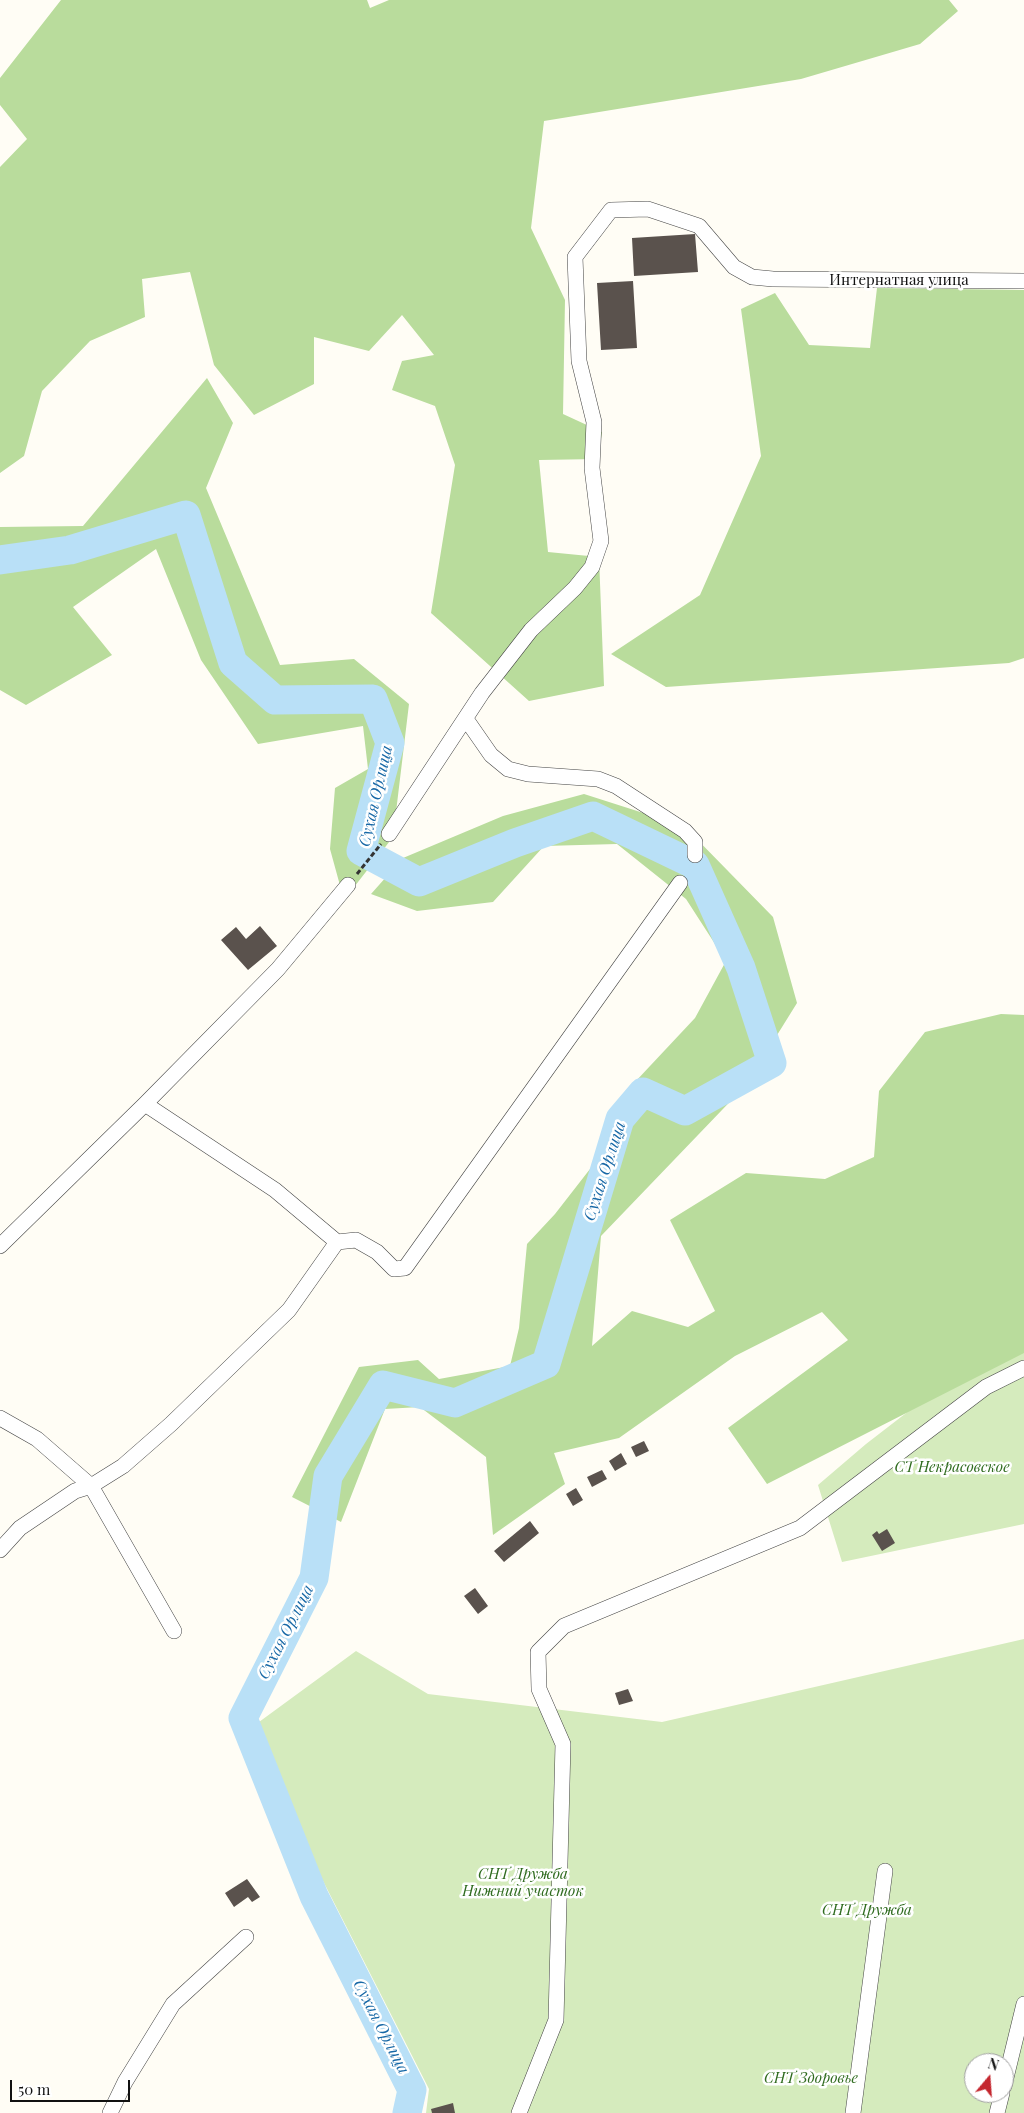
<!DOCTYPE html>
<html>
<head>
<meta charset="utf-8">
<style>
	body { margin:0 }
	#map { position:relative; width:1024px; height:2113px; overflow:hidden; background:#fffdf5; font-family:"Playfair Display",serif }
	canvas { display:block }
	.north { position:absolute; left:964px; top:2053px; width:50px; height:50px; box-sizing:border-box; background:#fff; border:1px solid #a0a0a0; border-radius:50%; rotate:18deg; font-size:14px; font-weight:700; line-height:20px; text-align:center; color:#111 }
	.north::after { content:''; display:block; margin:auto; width:18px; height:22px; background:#c4262e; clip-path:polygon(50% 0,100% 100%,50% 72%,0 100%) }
	.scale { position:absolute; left:10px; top:2080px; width:120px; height:22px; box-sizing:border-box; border:2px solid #111; border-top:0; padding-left:6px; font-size:15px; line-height:18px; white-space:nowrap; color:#111; -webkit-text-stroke:4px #fff; paint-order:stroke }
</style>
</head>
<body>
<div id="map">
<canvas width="1024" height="2113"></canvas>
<div class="north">N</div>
<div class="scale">50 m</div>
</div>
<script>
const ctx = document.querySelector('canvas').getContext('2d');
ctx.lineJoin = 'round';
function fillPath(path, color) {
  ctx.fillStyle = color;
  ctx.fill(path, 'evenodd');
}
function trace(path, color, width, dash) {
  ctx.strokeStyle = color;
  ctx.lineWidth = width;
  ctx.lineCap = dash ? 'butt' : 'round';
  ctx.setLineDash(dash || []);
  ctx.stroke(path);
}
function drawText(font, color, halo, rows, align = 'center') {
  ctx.font = font + ' "Playfair Display",serif';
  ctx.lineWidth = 5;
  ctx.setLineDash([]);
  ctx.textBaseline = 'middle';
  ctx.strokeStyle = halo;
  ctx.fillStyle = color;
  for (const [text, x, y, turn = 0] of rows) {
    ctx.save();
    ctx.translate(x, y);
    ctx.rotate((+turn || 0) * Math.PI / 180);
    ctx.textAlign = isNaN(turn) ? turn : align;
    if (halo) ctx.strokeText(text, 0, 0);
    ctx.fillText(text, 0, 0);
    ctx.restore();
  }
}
const green = new Path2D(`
	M 1024,1322 L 1024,1524 L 842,1562 L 818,1485 L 866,1444 Z
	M 1024,1639 L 1024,2113 L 426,2113 L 429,2089 L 294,1824 L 259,1722 L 356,1651 L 428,1694 L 662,1722 ZM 974,2063 L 1004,2063 L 1004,2093 L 974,2093 Z`);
const forest = new Path2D(`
	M 61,0 L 367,0 L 370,8 L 389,0 L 949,0 L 958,11 L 920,44 L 801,79 L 544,121 L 531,228 L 565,300 L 563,414 L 602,432 L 598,459 L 539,460 L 548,552 L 599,557 L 604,686 L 529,701 L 431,613 L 455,465 L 435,406 L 392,390 L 402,361 L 434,355 L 402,315 L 369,351 L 314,337 L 314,384 L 254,415 L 214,365 L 190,272 L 142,279 L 145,317 L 90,341 L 42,391 L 24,456 L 0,473 L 0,167 L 27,139 L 0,105 L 0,78 Z
	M 877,288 L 1024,290 L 1024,658 L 1009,663 L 666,687 L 611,654 L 700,595 L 761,456 L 741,309 L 775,293 L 809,345 L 870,348 Z
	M 207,378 L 233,423 L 206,488 L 280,665 L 354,659 L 409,704 L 393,837 L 344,900 L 330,849 L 335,788 L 368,769 L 363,726 L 258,744 L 201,660 L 156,549 L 73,607 L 112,655 L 26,705 L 0,690 L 0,527 L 83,526 Z
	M 584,794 L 684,826 L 773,917 L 797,1003 L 746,1085 L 601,1236 L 592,1346 L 632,1311 L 688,1327 L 715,1311 L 670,1220 L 746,1173 L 825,1179 L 874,1157 L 879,1091 L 925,1032 L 1001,1014 L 1024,1015 L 1024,1353 L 767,1484 L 728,1428 L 848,1340 L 822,1312 L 735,1356 L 619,1438 L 554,1453 L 565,1484 L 493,1535 L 486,1457 L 420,1407 L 385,1409 L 341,1522 L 292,1497 L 359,1367 L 418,1360 L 439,1379 L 510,1366 L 519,1328 L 527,1244 L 555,1214 L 611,1142 L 635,1082 L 695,1018 L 726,961 L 686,899 L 617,844 L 544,846 L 493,902 L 417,911 L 371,894 L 403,858 L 503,816 Z`);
const river = new Path2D(`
	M 0,560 L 70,550 L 186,515 L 233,663 L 275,700 L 373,699 L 390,743 L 361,851 L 419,882 L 515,843 L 593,816 L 695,865 L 741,968 L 772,1063 L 685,1111 L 643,1092 L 620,1119 L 546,1364 L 455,1403 L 383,1385 L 328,1476 L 314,1578 L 243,1718 L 314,1896 L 412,2090 L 407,2113`);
const building = new Path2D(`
	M 695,234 L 698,272 L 634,276 L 632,238 Z
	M 633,281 L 637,348 L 601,350 L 597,283 Z
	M 260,926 L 277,946 L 248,970 L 221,940 L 236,927 L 246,939 Z
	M 644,1441 L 649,1451 L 636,1457 L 631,1447 Z
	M 621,1453 L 627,1464 L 615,1471 L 609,1461 Z
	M 602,1470 L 607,1479 L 592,1487 L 587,1477 Z
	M 576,1488 L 583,1500 L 573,1506 L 566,1494 Z
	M 530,1521 L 539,1533 L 504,1562 L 494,1551 Z
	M 887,1529 L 895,1543 L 882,1551 L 872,1535 L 877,1531 L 879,1534 Z
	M 475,1588 L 488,1606 L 478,1614 L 464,1596 Z
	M 628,1689 L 633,1701 L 619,1705 L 615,1693 Z
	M 247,1879 L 260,1897 L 252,1902 L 248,1897 L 234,1907 L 225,1893 Z
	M 453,2103 L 455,2113 L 432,2113 L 431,2109 Z`);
const path = new Path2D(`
	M 357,874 L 381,844`);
const minor = new Path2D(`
	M 466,719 L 491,755 L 508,769 L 528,774 L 598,779 L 616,786 L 685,831 L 695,842 L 695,855
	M 389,834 L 482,693 L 531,630 L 575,588 L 592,567 L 601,541 L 592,468 L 594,422 L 579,361 L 575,257 L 611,210 L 648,209 L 699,226 L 734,267 L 752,277 L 773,279 L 1024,281
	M 145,1104 L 275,1190 L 337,1242
	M 0,1246 L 145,1104 L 278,969 L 348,885
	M 0,1418 L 37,1439 L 91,1486 L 174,1631
	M 0,1550 L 20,1528 L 75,1491 L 91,1486 L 123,1466 L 171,1424 L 289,1310 L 337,1242 L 356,1240 L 377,1252 L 394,1269 L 405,1268 L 680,883
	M 1004,2086 L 1024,2004
	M 110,2113 L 125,2082 L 173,2004 L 246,1937
	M 519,2113 L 556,2020 L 563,1744 L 539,1689 L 538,1652 L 564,1626 L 800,1528 L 986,1387 L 1024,1368
	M 853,2113 L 885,1871
	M 997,2113 L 1002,2093`);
const streetNames = [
	["Интернатная улица",899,280]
];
const parkNames = [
	["СТ Некрасовское",952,1467],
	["СНТ Дружба",523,1874],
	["Нижний участок",523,1891],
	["СНТ Дружба",867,1910],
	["СНТ Здоровье",811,2078]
];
const waterNames = [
	["Сухая Орлица",376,796,-77],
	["Сухая Орлица",605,1171,-72],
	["Сухая Орлица",286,1632,-63],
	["Сухая Орлица",381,2027,63]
];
fillPath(green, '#d5ebbd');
fillPath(forest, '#b9dc9c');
trace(river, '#b9e0f7', 29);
fillPath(building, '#5a524d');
trace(minor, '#444', 16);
trace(path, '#333', 3, [5, 2.5]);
trace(minor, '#fff', 15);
drawText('15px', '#111', '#fff', streetNames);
drawText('italic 15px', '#2f6b1f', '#fff', parkNames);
drawText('italic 16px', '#1768a6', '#fff', waterNames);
</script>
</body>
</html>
